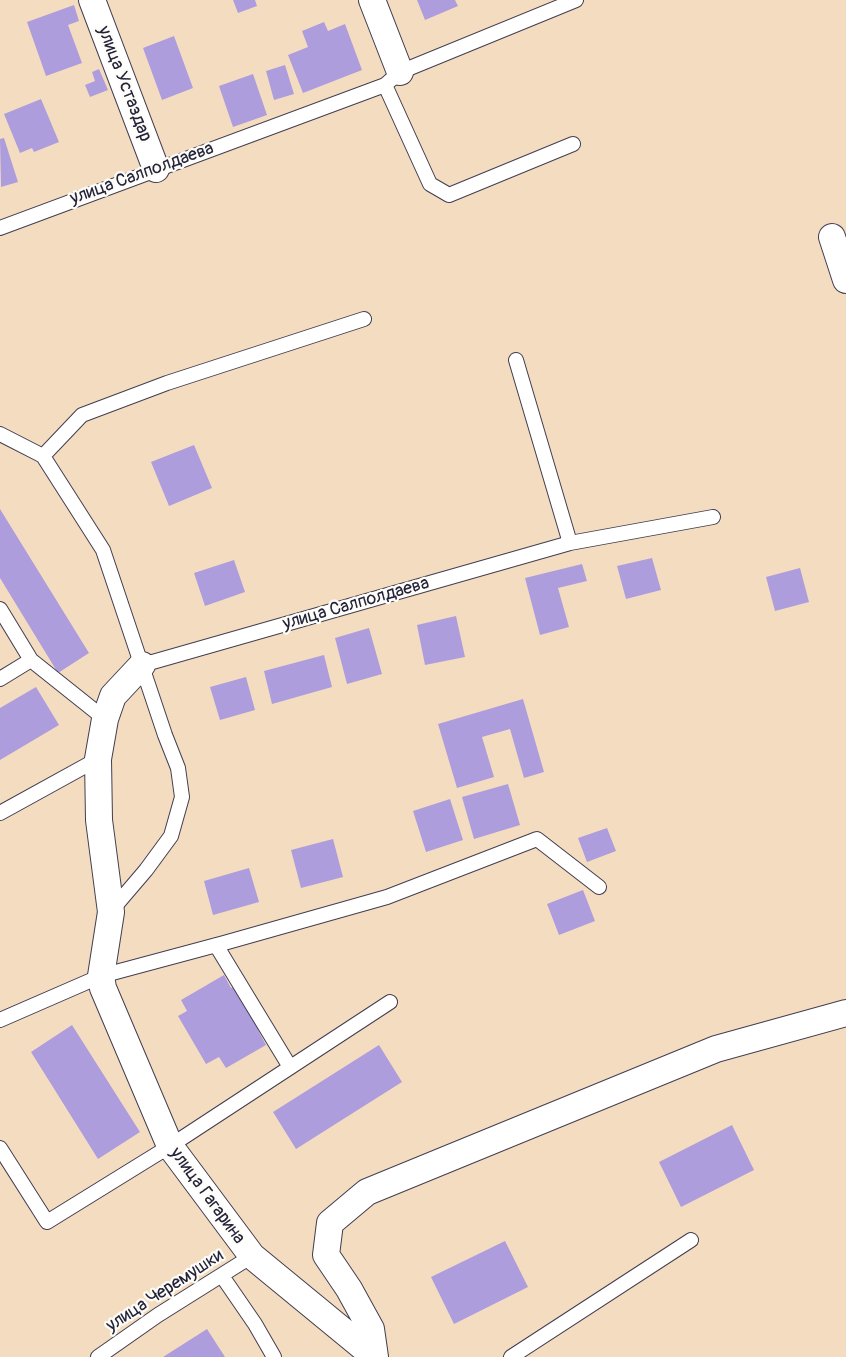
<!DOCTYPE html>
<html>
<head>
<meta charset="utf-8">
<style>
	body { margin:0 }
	canvas { display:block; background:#f4dcc1 }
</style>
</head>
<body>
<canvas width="846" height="1357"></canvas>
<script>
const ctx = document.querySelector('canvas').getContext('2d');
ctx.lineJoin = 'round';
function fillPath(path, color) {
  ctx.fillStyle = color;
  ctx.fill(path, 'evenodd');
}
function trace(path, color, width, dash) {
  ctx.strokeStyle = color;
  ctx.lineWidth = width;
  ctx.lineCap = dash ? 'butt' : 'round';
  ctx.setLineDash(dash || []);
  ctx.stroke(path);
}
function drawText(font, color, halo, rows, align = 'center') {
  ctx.font = font + ' Pangolin,sans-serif';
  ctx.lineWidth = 4.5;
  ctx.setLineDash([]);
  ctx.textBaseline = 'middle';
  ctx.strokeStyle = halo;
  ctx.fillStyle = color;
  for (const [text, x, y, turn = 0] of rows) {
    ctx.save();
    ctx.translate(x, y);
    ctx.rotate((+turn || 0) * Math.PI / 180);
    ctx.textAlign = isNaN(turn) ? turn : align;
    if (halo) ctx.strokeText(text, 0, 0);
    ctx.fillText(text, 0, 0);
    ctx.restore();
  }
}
const building = new Path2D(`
	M 233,0 L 255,0 L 257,6 L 238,13 Z
	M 417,0 L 455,0 L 458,6 L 425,20 Z
	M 74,5 L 79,21 L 68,25 L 82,63 L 46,76 L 27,22 Z
	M 324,22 L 328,31 L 345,24 L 362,70 L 303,93 L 288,55 L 308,47 L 302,31 Z
	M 174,36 L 193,88 L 162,100 L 143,48 Z
	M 285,65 L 294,94 L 274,100 L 266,71 Z
	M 99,69 L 108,90 L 90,97 L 85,85 L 95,81 L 92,72 Z
	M 253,74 L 267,115 L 233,127 L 219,86 Z
	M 41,99 L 59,142 L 34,152 L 32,148 L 20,153 L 4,114 Z
	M 4,138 L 18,182 L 1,187 L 0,139 Z
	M 194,445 L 212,488 L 169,506 L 151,462 Z
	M 0,509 L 89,653 L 58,673 L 0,578 Z
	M 652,558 L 661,590 L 626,599 L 617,566 Z
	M 234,560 L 245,592 L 205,606 L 194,573 Z
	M 582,564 L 587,581 L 558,588 L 569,627 L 540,635 L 525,578 Z
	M 800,568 L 809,602 L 775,611 L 766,577 Z
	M 456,616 L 465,657 L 425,665 L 417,625 Z
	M 369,628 L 382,674 L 347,684 L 335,638 Z
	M 324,655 L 332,687 L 272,704 L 264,671 Z
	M 246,677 L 255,710 L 220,720 L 210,687 Z
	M 36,687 L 59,725 L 0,760 L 0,708 Z
	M 523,699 L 544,772 L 524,778 L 510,729 L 482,737 L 494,777 L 457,788 L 438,724 Z
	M 508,784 L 520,825 L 474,839 L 462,797 Z
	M 450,799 L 463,840 L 426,852 L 413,811 Z
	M 607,828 L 616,851 L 587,862 L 578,838 Z
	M 333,839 L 343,877 L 301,888 L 291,850 Z
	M 249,868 L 259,902 L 213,915 L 204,881 Z
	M 583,890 L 595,921 L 559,935 L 547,904 Z
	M 224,975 L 231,988 L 238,984 L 263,1028 L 258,1030 L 266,1045 L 226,1068 L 219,1057 L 206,1064 L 178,1016 L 187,1011 L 181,1000 Z
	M 72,1025 L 140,1132 L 98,1159 L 31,1052 Z
	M 379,1045 L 402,1082 L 296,1149 L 273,1112 Z
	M 732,1125 L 754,1170 L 681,1207 L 659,1162 Z
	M 505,1241 L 528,1287 L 454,1324 L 431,1277 Z
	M 207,1329 L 225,1357 L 163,1357 Z`);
const service = new Path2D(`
	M 385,85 L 430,184 L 449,195 L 573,144
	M 0,228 L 385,85 L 400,72 L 576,0
	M 516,360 L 570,543
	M 0,434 L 43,456 L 103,550 L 165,735 L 178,768 L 182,797 L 171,836 L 146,870 L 111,911
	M 43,456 L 82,415 L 167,383 L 364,319
	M 0,609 L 31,660
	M 142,665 L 570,543 L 713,517
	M 0,679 L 31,660 L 105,719
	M 0,813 L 98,759
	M 216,945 L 290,1067
	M 0,1020 L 101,976 L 224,943 L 387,897 L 537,839 L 599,887
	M 0,1148 L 47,1222 L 170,1146 L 390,1002
	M 222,1276 L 255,1324 L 274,1357
	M 98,1357 L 158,1315 L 252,1256
	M 511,1357 L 691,1240`);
const minor = new Path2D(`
	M 92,0 L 156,169
	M 372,0 L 400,72
	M 832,237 L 846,280
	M 142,665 L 113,696 L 105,719 L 98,759 L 99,820 L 111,912 L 101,976 L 103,988 L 170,1146 L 252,1256 L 375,1357
	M 375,1357 L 371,1329 L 349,1289 L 326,1255 L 330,1223 L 367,1192 L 716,1049 L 846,1013`);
const streetNames = [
	["улица Устаздар",124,84,69],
	["улица Салполдаева",142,174,-20],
	["улица Салполдаева",356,604,-16],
	["улица Гагарина",207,1196,54],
	["улица Черемушки",165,1291,-33]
];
fillPath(building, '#ae9ddc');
trace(service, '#423e4f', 16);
trace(minor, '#423e4f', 28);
trace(service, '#fff', 14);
trace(minor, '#fff', 26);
drawText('18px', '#22223b', '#fdfcf7', streetNames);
</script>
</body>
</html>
